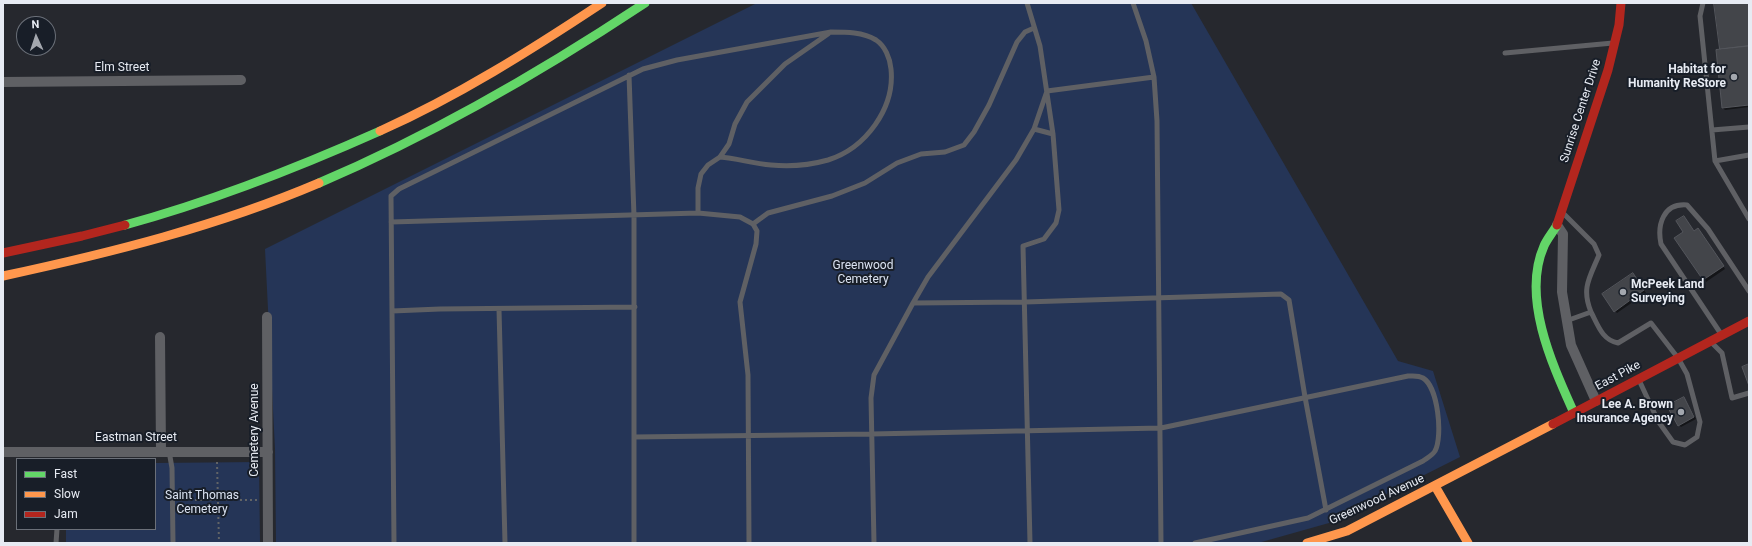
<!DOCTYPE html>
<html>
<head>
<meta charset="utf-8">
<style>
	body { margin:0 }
	#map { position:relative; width:1752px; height:546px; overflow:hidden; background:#26282e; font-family:Roboto,sans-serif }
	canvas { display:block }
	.frame { position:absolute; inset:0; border:4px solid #e7ebf3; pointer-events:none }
	.legend { position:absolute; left:16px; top:458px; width:140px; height:72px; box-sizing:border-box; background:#181e28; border:1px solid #6b7079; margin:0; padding:5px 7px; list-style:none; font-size:12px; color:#e7ebf3 }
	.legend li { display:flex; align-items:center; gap:8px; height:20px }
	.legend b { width:20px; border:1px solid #6b7079 }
	.north { position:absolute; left:16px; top:16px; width:40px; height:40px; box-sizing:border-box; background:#181e28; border:1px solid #6b7079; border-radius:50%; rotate:357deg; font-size:11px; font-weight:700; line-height:16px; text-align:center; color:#e7ebf3 }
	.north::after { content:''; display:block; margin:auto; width:14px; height:18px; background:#a3a7ae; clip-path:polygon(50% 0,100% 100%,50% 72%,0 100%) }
</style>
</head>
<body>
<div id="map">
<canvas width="1752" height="546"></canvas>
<div class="frame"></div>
<ul class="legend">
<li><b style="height:5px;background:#63d668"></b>Fast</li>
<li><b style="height:5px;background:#ff974d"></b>Slow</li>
<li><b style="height:5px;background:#b3261e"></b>Jam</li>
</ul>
<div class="north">N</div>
</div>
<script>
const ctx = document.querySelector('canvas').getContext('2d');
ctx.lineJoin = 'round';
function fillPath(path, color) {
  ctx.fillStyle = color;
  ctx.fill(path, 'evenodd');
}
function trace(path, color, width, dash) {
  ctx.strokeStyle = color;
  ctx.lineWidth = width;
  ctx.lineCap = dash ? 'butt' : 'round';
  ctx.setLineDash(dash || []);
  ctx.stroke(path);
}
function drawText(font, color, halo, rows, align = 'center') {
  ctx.font = font + ' Roboto,sans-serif';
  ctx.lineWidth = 4;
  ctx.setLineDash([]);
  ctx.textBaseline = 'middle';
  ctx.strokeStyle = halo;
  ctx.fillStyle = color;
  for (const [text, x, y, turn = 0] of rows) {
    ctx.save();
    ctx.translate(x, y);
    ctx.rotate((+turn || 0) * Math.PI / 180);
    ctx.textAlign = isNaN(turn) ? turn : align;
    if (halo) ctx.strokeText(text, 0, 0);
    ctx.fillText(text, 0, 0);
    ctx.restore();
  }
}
const green = new Path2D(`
	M 757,3 L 1191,3 L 1398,361 L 1433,371 L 1460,457 L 1329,523 L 1258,543 L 276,543 L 275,449 L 265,249 Z
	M 259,462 L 260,543 L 66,543 L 66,529 L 155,529 L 155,463 Z`);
const shadow = new Path2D(`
	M 1715,3 L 1749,3 L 1749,107 L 1725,110 L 1723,108 L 1721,50 Z
	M 1684,217 L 1695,232 L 1700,231 L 1725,269 L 1706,282 L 1685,232 Z
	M 1635,277 L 1646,293 L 1617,313 L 1615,311 Z
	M 1686,401 L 1696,419 L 1681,427 L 1679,425 Z`);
const building = new Path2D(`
	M 1714,3 L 1749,3 L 1749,46 L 1720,49 Z
	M 1749,46 L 1749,105 L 1722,108 L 1716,50 Z
	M 1684,216 L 1694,231 L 1698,228 L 1724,266 L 1703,280 L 1674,238 L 1683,232 L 1676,221 Z
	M 1633,273 L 1644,290 L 1614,312 L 1602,294 Z
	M 1749,364 L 1749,386 L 1742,367 Z
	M 1684,397 L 1694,417 L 1678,426 L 1667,406 Z`);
const path = new Path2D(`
	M 217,462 L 219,543
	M 180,500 L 258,500`);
const lane = new Path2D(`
	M 1027,3 L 1040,46 L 1053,134 L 1059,210 L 1056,223 L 1044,239 L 1023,246 L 1030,543
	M 1133,3 L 1146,41 L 1154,77 L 1157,121 L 1161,543
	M 1703,3 L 1700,16 L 1715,161 L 1749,219
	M 1505,53 L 1613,43
	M 629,75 L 634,216 L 634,543
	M 1034,129 L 1053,134
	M 1712,130 L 1749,127
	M 1715,161 L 1749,155
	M 698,213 L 698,188 L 701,174 L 708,165 L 720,157 L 729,144 L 735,124 L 747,102 L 785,64 L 828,34
	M 1563,213 L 1594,244 L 1599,255 C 1590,277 1581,288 1591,312 L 1566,321
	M 391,222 L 698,213 L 740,217 L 753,224 L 757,231 L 756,244 L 740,302 L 748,375 L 749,543
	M 753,224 L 768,213 L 832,196 L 865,183 L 897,163 L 921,154 L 945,152 L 964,145 L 974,132 L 989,105 L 1017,42 L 1025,32 L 1034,28
	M 913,303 L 1025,302 L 1281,294 L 1289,300 L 1305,397 L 1326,510
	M 499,309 L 505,543
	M 392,311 L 440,309 L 635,307
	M 1591,312 C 1598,325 1602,340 1618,343 L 1651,323 L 1678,358 L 1687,374 L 1700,422 L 1697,437 L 1685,445 L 1673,442 L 1658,421 L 1639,380
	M 1721,334 L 1661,244 C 1657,225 1663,203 1687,205 L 1708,229 L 1749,291
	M 1712,343 L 1722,353 L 1732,398 L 1749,393
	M 634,437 L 871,434 L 1161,428 L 1408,376 C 1413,376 1418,375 1423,378 C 1438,387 1443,436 1435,451 C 1433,455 1427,458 1423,461 L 1308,518 L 1195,543
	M 169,451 L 172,468 L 173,543
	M 56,543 L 57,529
	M 394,543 L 391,196 L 399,189 L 643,69 L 677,60 L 831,32 C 846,32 863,32 876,40 C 885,46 890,58 891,69 C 895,108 866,148 828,160 C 810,165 790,167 771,165 C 753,164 737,158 720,157
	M 874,543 L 871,398 L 874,375 L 913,303 L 928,277 L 1016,160 L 1034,129 L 1047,91 L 1154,77`);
const street = new Path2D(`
	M 3,82 L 241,80
	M 1557,225 L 1563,234 L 1562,292 L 1571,345 L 1596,401
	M 267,317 L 268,543
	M 160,337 L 161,451
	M 3,452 L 268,452`);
const fast = new Path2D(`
	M 319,183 C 434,134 541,72 645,3
	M 125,225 C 213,201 297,168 380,131
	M 1557,225 C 1553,232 1547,239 1544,246 C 1521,298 1553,366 1574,413`);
const slow = new Path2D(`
	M 380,131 C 458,96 531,50 602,3
	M 3,276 C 110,253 218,226 319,183
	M 1435,486 L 1468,543
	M 1307,543 L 1347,531 L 1553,424`);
const jam = new Path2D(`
	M 1557,225 L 1608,70 L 1619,25 L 1621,3
	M 3,253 L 82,236 L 125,225
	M 1553,424 L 1749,321`);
const markers = [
	[1734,77,4,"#a3a7ae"],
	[1623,292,4,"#a3a7ae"],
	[1681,412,4,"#a3a7ae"]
];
const streetNames = [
	["Elm Street",122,68],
	["Sunrise Center Drive",1581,111,-72],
	["East Pike",1618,376,-28],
	["Cemetery Avenue",255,430,-90],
	["Eastman Street",136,438],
	["Greenwood Avenue",1377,500,-25]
];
const poiNames = [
	["Habitat for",1726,70],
	["Humanity ReStore",1726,84],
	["McPeek Land",1631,285,"left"],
	["Surveying",1631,299,"left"],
	["Lee A. Brown",1673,405],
	["Insurance Agency",1673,419]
];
const parkNames = [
	["Greenwood",863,266],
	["Cemetery",863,280],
	["Saint Thomas",202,496],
	["Cemetery",202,510]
];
fillPath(green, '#253557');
fillPath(shadow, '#0007');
fillPath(building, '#43454a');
trace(building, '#54565c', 1);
trace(path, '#626466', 2, [2, 3]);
trace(lane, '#5f6064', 5);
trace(street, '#5f6064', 10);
trace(fast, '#63d668', 9);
trace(slow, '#ff974d', 9);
trace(jam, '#b3261e', 9);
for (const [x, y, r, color] of markers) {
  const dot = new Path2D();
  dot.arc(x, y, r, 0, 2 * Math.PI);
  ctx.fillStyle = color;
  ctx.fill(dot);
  trace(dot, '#181e28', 1.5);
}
drawText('12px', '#e7ebf3', '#181e28', streetNames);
drawText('bold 12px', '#e7ebf3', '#181e28', poiNames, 'right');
drawText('12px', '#dbe3f2', '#181e28', parkNames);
</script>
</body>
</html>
